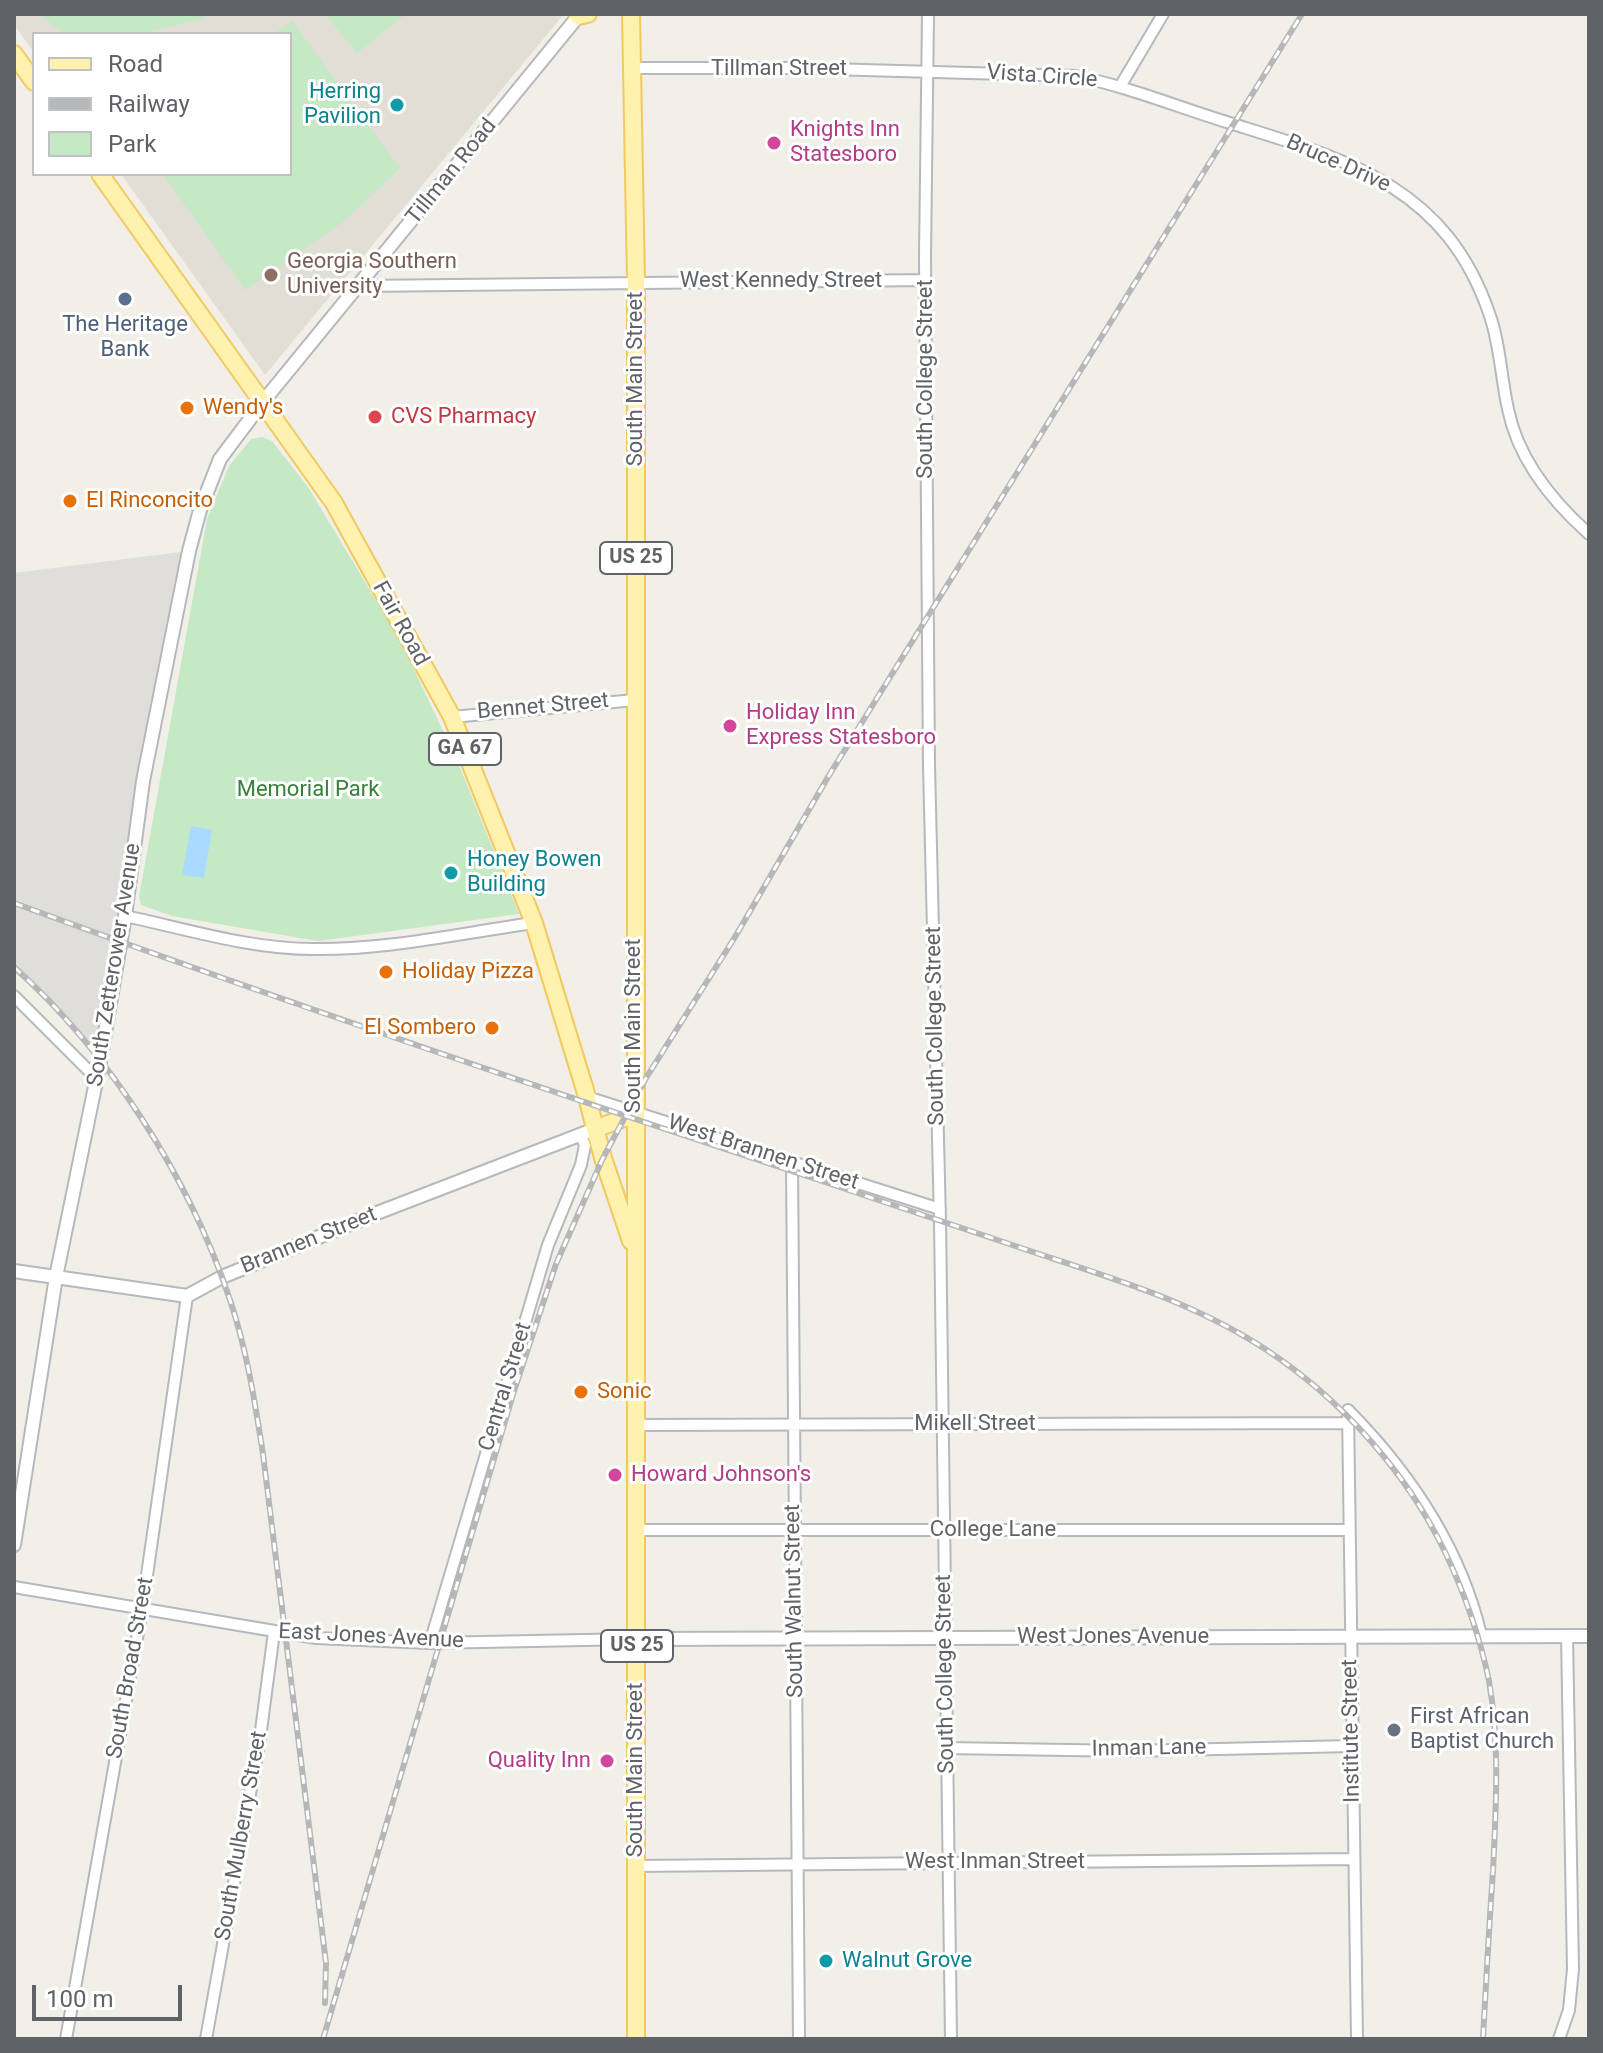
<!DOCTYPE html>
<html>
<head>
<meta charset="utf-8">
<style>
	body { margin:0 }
	#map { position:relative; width:1603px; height:2053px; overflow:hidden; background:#f1efe8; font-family:Roboto,sans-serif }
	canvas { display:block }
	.frame { position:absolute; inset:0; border:16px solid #5f6368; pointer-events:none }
	.legend { position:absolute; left:32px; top:32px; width:260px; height:144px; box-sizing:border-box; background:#fff; border:2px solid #bfc1c3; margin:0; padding:10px 14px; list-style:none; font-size:24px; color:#5f6368 }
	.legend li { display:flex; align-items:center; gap:16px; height:40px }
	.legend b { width:40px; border:2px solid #bfc1c3 }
	.scale { position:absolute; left:32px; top:1985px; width:150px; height:36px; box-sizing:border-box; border:4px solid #5f6368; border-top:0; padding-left:10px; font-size:24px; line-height:28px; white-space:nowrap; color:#5f6368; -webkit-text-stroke:6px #fff; paint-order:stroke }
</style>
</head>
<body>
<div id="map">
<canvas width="1603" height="2053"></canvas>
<div class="frame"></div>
<ul class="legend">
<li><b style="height:10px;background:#fff2af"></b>Road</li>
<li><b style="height:10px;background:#b6b7b8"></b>Railway</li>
<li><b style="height:22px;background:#c5e8c5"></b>Park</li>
</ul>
<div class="scale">100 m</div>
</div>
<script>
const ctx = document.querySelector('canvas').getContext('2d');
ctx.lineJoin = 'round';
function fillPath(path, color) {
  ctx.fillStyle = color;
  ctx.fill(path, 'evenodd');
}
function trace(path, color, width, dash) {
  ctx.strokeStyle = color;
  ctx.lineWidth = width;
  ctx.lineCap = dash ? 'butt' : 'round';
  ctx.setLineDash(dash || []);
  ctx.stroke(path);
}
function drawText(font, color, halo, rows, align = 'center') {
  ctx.font = font + ' Roboto,sans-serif';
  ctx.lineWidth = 6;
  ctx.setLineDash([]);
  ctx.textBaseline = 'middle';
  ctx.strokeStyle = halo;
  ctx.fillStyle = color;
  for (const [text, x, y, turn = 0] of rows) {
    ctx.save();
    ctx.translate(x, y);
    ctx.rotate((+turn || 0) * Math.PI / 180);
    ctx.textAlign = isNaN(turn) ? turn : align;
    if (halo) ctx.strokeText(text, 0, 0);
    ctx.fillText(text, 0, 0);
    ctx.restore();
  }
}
const industrial = new Path2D(`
	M 189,551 L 100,1062 L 55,1008 L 14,967 L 14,573 Z`);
const education = new Path2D(`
	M 14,14 L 564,14 L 265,375 L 121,174 L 290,174 L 290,34 L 34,34 L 34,52 L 14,25 Z`);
const green = new Path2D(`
	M 39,14 L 209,14 L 196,21 L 137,34 L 65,34 Z
	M 325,14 L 406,14 L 357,53 Z
	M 292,21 L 400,168 L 347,219 L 245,290 L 163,174 L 290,174 L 290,34 L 274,34 Z
	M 262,437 L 272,441 L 308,487 L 400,640 L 457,760 L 519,914 L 318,941 L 172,916 L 141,905 L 139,897 L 207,519 L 229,466 L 251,439 Z`);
const water = new Path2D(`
	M 191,826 L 212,830 L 204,878 L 182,875 Z`);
const minor = new Path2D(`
	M 928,14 L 925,257 L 929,765 L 940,1221 L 951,2039
	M 632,68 L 793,68 L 1076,76 C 1130,87 1180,108 1233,124 C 1348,160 1445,186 1489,313 C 1500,343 1501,378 1508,409 C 1518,459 1552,501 1589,534
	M 1121,85 L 1163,14
	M 360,286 L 926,280
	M 452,717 L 635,700
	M 125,916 C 187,929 250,949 313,949 C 387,950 461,933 534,923
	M 14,996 L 97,1079
	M 587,1097 L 940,1209
	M 792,1163 L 799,2039
	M 1348,1410 L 1357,2039
	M 1348,1410 C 1411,1474 1460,1547 1481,1635
	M 636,1425 L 1348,1423
	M 638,1530 L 1348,1530
	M 14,1587 L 316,1638 L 430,1643 L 636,1639
	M 430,1643 L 548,1245 L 581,1165 L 585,1145 L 580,1134
	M 946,1748 L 1129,1751 L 1352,1746
	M 636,1866 L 1354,1859
	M 66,2039 L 142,1610 L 187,1296
	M 206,2039 L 260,1738 L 274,1632
	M 1559,2039 L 1569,2010 L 1573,1969 L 1567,1636`);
const tertiary = new Path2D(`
	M 14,1271 L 187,1296 L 222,1277 L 377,1213 L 595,1129
	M 14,1545 L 56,1277 L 100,1062 L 125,916 L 143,781 L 189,551 L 200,510 L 220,459 L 262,403 L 580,14
	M 636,1639 L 1589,1636`);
const primary = new Path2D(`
	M 631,14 L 636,282 L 636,2039
	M 578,16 L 588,14
	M 14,54 L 34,82
	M 100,174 L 334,503 L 452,717 L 534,923 L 585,1090 L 603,1158 L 631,1241
	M 595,1129 L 624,1118 L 635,1118`);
const rail = new Path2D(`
	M 14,903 C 281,1001 552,1092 822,1181 C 895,1206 969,1230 1042,1255 C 1119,1280 1196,1304 1265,1349 C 1340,1398 1406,1471 1445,1552 C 1464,1592 1480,1637 1489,1681 C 1500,1744 1496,1807 1493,1871 C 1489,1927 1486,1983 1483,2039
	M 14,967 C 109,1052 190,1179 230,1300 C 247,1350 255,1403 263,1454 L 326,1963 L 325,2003
	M 323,2039 L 514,1391 L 556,1264 L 603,1158 L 646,1078 L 735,937 L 828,777 L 1302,14`);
const markers = [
	[397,105,8,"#0f9aa8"],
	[774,143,8,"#d1479c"],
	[271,275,8,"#8d6e63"],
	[125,299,8,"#5c6f8a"],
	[187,408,8,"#e8710a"],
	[375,417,8,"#e0444e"],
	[70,501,8,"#e8710a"],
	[730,726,8,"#d1479c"],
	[451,873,8,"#0f9aa8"],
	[386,972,8,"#e8710a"],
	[492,1028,8,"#e8710a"],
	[581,1392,8,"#e8710a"],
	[615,1475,8,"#d1479c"],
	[1394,1730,8,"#6b7280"],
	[607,1761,8,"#d1479c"],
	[826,1961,8,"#0f9aa8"]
];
const shields = [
	[636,558,72],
	[465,749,72],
	[637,1646,72]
];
const shieldNames = [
	["US 25",636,558],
	["GA 67",465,749],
	["US 25",637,1646]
];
const streetNames = [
	["Tillman Street",779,69],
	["Vista Circle",1042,77,4],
	["Bruce Drive",1338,164,24],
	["Tillman Road",452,172,-51],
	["West Kennedy Street",781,281],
	["South Main Street",636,379,-90],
	["South College Street",926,379,-90],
	["Fair Road",400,624,61],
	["Bennet Street",543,707,-5],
	["South Zetterower Avenue",115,965,-81],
	["South Main Street",634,1026,-90],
	["South College Street",936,1026,-91],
	["West Brannen Street",763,1153,18],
	["Brannen Street",309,1241,-22],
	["Central Street",506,1387,-73],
	["Mikell Street",975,1424],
	["College Lane",993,1530],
	["South Walnut Street",795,1601,-91],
	["East Jones Avenue",371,1637,3],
	["West Jones Avenue",1113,1637],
	["South Broad Street",131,1668,-80],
	["South College Street",946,1674,-91],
	["Institute Street",1352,1731,-91],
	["Inman Lane",1149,1749,-1],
	["South Main Street",636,1770,-90],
	["South Mulberry Street",242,1836,-80],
	["West Inman Street",995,1862]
];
const cultureNames = [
	["Herring",381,92,"right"],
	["Pavilion",381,117,"right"],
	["Honey Bowen",467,860],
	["Building",467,885],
	["Walnut Grove",842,1961]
];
const hotelNames = [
	["Knights Inn",790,130],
	["Statesboro",790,155],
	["Holiday Inn",746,713],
	["Express Statesboro",746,738],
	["Howard Johnson's",631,1475],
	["Quality Inn",591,1761,"right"]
];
const educationNames = [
	["Georgia Southern",287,262],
	["University",287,287]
];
const serviceNames = [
	["The Heritage",125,325],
	["Bank",125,350]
];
const foodNames = [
	["Wendy's",203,408],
	["El Rinconcito",86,501],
	["Holiday Pizza",402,972],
	["El Sombero",476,1028,"right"],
	["Sonic",597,1392]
];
const healthNames = [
	["CVS Pharmacy",391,417]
];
const parkNames = [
	["Memorial Park",308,790]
];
const worshipNames = [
	["First African",1410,1717],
	["Baptist Church",1410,1742]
];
fillPath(industrial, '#e0deda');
fillPath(education, '#e1ded6');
fillPath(green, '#c5e8c5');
fillPath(water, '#aadaff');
trace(minor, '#b5b8bc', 14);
trace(tertiary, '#b5b8bc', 16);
trace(primary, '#f2c960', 20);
trace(minor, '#fff', 10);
trace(tertiary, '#fff', 12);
trace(primary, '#fff2af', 16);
trace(rail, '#b6b7b8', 6);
trace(rail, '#fff', 3, [9]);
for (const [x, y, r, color] of markers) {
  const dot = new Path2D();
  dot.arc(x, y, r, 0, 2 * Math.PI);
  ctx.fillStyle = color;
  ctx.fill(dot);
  trace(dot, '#fff', 3);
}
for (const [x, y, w] of shields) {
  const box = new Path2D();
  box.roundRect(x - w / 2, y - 16, w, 32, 6);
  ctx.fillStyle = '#fff';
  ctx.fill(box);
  trace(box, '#5f6368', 2);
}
drawText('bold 20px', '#5f6368', null, shieldNames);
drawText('22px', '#5f6368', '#fff', streetNames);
drawText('22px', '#0d838f', '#fff', cultureNames, 'left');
drawText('22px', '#b23c85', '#fff', hotelNames, 'left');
drawText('22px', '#785e54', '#fff', educationNames, 'left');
drawText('22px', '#4e5e75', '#fff', serviceNames);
drawText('22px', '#c56008', '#fff', foodNames, 'left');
drawText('22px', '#be3a42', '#fff', healthNames, 'left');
drawText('22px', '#348238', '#fff', parkNames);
drawText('22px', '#5b616d', '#fff', worshipNames, 'left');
</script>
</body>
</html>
